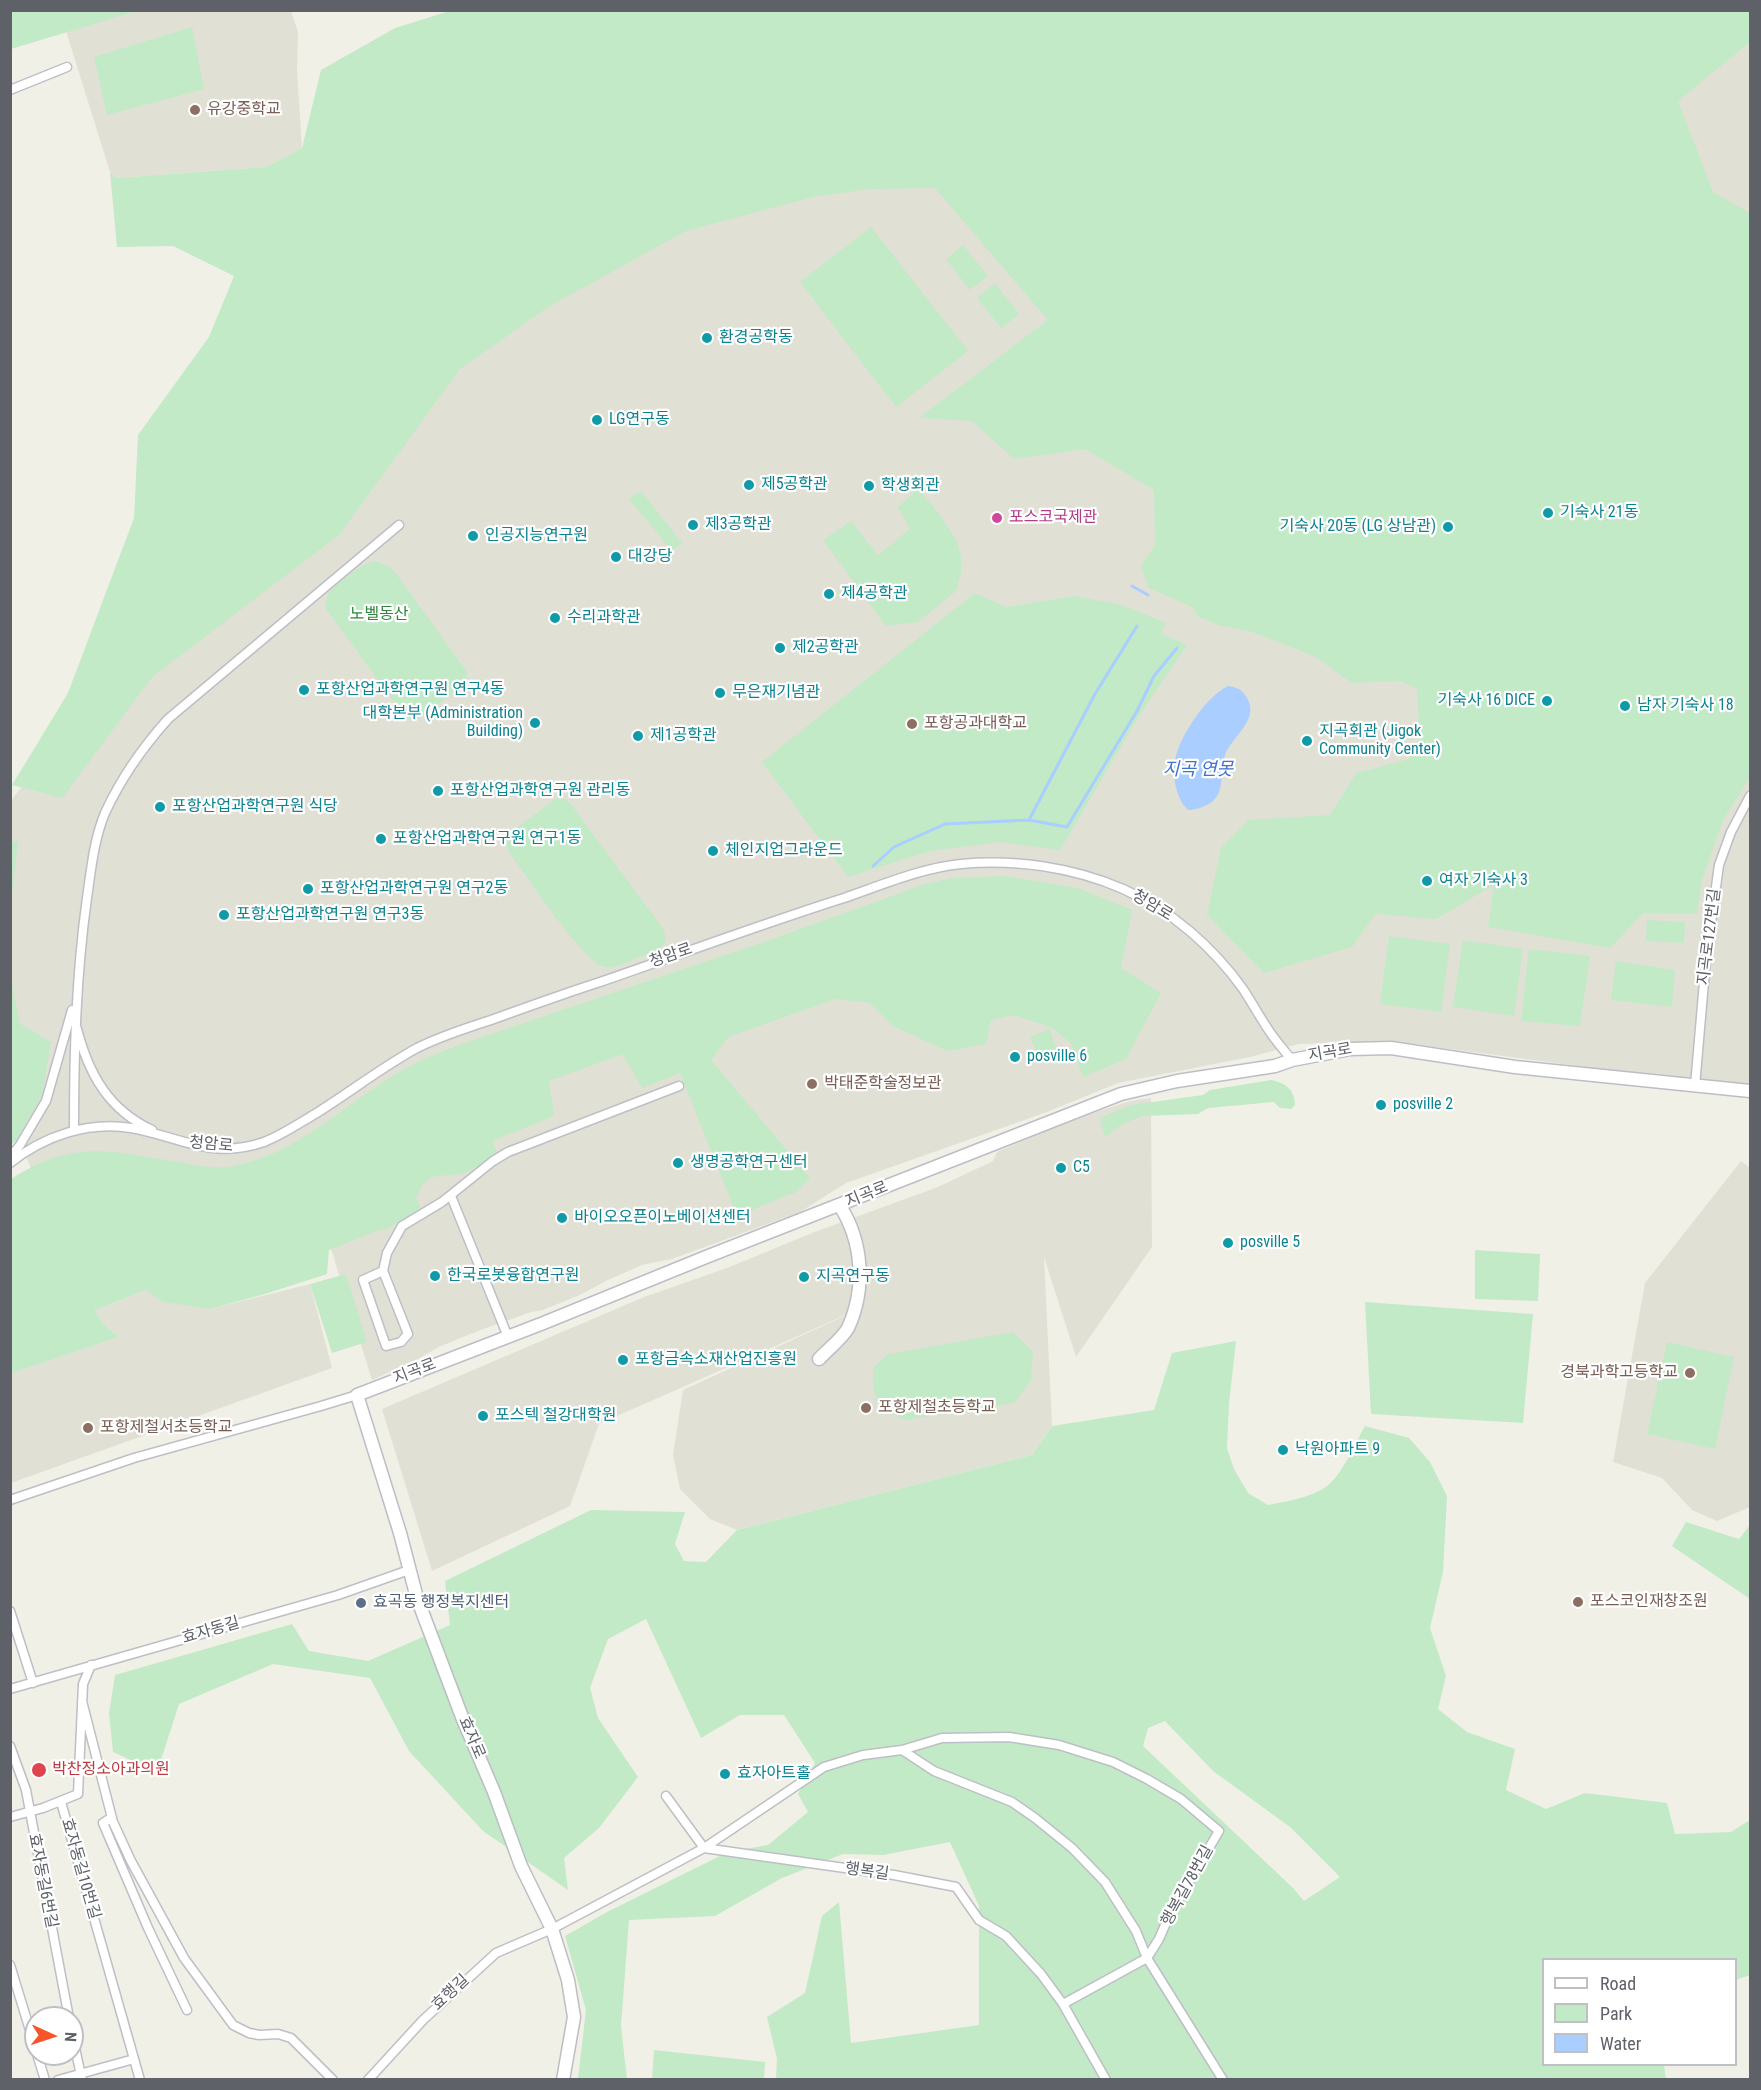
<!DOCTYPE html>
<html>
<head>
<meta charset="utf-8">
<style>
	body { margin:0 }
	#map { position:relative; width:1761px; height:2090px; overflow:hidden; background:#f1f0e7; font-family:"Roboto Condensed",sans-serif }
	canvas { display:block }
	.frame { position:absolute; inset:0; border:12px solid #5e6168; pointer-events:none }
	.legend { position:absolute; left:1542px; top:1958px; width:195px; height:108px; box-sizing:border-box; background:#fff; border:2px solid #bfc0c3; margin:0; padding:8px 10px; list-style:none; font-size:18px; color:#5e6168 }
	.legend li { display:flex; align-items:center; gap:12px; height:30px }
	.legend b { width:30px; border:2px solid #bfc0c3 }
	.north { position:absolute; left:24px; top:2006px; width:60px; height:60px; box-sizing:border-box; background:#fff; border:2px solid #bfc0c3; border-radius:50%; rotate:93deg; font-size:16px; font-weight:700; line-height:24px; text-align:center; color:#5e6168 }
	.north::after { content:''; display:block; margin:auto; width:21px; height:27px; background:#f75427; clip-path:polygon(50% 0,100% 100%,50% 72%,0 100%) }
</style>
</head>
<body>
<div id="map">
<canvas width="1761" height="2090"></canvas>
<div class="frame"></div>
<ul class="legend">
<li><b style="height:8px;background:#fff"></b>Road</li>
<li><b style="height:16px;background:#c2eac7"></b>Park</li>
<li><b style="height:16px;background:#a9ceff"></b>Water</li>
</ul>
<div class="north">N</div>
</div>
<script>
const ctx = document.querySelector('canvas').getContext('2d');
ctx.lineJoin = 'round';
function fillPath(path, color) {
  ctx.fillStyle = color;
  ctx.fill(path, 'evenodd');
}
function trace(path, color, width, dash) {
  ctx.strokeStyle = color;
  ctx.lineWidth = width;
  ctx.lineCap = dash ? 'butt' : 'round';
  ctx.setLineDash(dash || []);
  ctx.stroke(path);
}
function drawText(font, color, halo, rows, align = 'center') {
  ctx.font = font + ' "Roboto Condensed","Noto Sans KR",sans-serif';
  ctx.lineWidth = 4.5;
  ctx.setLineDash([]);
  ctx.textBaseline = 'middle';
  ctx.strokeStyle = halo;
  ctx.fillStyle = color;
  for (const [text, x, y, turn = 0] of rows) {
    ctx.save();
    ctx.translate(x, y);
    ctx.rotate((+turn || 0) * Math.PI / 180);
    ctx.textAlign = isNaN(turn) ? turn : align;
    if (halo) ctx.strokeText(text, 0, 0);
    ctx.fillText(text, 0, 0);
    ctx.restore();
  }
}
const education = new Path2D(`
	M 137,11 L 291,11 L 298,32 L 297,72 L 302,148 L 266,167 L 116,178 L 110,172 L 66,31 Z
	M 1750,11 L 1750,1094 L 1578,1066 L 1391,1041 L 1299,1044 L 1250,1057 L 1118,1083 L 1047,1112 L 846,1183 L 800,1212 L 672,1259 L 642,1265 L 608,1280 L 582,1294 L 543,1310 L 531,1312 L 470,1334 L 439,1347 L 414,1361 L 372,1380 L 322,1220 L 64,1250 L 11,1119 L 10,805 L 13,798 L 449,263 Z
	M 1151,1098 L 1152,1247 L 1076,1357 L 1044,1257 L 1052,1426 L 1032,1455 L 737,1530 L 710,1519 L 680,1489 L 673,1455 L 683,1390 L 875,1302 L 599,1424 L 570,1506 L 432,1571 L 382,1409 L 644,1297 L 727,1268 L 812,1233 L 938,1187 L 993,1161 L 997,1152 L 1066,1122 L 1130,1101 Z
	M 1741,1161 L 1750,1168 L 1750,1507 L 1717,1521 L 1692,1510 L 1662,1478 L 1613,1462 L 1645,1283 Z
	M 310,1284 L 332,1368 L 11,1483 L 11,1372 L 119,1337 L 102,1323 L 95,1310 L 146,1290 L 210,1309 Z`);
const green = new Path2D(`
	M 453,10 L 1750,11 L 1750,42 L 1678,101 L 1713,192 L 1750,213 L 1750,777 L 1723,820 L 1702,880 L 1697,914 L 1643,913 L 1610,948 L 1488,927 L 1494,885 L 1436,919 L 1375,914 L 1352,947 L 1264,973 L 1207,915 L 1221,848 L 1249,820 L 1330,815 L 1356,773 L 1409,759 L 1420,742 L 1417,689 L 1401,681 L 1352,683 L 1314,656 L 1252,632 L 1218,625 L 1199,617 L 1192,607 L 1149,588 L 1141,566 L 1155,545 L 1154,490 L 1085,449 L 1014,459 L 972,421 L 919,418 L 1048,320 L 935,188 L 870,189 L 813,197 L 686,231 L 548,307 L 460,369 L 339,535 L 152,677 L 62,798 L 12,785 L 68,693 L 134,518 L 138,435 L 209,337 L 234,276 L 173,246 L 117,247 L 110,172 L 116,178 L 266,167 L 302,148 L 321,70 L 395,28 Z
	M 10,11 L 11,10 L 137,11 L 11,49 Z
	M 192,27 L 204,89 L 107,115 L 94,57 Z
	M 871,227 L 968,351 L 896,407 L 800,282 Z
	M 963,245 L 988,276 L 970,290 L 946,259 Z
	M 995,283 L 1019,314 L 1001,328 L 977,298 Z
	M 918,489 L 941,516 L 957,541 L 961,557 L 961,572 L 956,591 L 918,622 L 886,626 L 823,540 L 851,521 L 878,555 L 910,529 L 898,507 Z
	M 641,491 L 682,543 L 672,551 L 629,499 Z
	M 375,561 L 388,566 L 395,572 L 467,672 L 466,684 L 415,721 L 406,718 L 326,609 C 326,604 325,600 328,595 C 334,585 364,562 375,561 Z
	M 975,593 L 1006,607 L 1075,596 L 1122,605 L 1166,623 L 1161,634 L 1187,645 L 1140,714 L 1060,850 L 1000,842 L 930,851 L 848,877 L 762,762 Z
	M 560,796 L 570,803 L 664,930 L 666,939 C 663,952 649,954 637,958 C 626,963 614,970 602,966 C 583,961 526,875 511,855 L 506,845 L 508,834 Z
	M 11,841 L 18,841 L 11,903 L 10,841 Z
	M 1005,876 L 1078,888 L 1132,910 L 1121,968 L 1161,993 L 1126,1059 L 1083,1077 L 1071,1043 L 1052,1028 L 1014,1015 L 991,1020 L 986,1044 L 947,1051 L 893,1026 L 870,1003 L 835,999 L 728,1037 L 711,1060 L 810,1178 L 796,1192 L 737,1216 L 680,1073 L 642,1088 L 623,1054 L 549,1081 L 554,1116 L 492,1141 L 497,1152 C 487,1159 475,1170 464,1173 C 438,1179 429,1168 416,1198 L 421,1209 L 387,1229 L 379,1230 L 329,1250 L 327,1274 L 265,1294 L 210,1309 L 163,1302 L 146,1290 L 95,1310 L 102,1323 L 119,1337 L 11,1373 L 11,1179 C 72,1140 105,1150 173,1161 C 189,1164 210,1169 227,1167 C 299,1157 351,1096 414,1064 C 427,1057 442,1052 456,1046 L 778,937 L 925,884 L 951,878 Z
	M 1647,920 L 1685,922 L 1684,943 L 1646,941 Z
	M 1389,936 L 1450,944 L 1441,1012 L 1380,1004 Z
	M 1463,940 L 1523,949 L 1514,1016 L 1453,1007 Z
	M 1529,949 L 1590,956 L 1580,1026 L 1521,1021 Z
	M 1616,961 L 1675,970 L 1672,1007 L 1611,1000 Z
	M 10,971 L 19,1023 L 51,1042 L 42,1095 L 17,1140 L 11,1145 Z
	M 1050,1029 L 1056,1050 L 1037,1054 L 1030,1037 Z
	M 1271,1080 C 1286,1083 1295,1090 1295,1105 L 1291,1109 L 1280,1108 L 1274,1102 L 1208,1108 L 1198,1114 L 1143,1116 L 1122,1124 L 1105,1138 L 1100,1118 L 1131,1105 L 1203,1095 L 1210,1090 Z
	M 1475,1250 L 1540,1254 L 1538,1301 L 1475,1299 Z
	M 346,1274 L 367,1342 L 332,1353 L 310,1284 Z
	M 1365,1302 L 1533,1314 L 1523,1423 L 1371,1414 Z
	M 1013,1332 L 1033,1352 L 1031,1381 L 1014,1403 L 905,1420 L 879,1408 L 873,1386 L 873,1368 L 888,1354 Z
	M 1236,1341 L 1229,1404 L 1227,1448 L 1234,1469 L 1248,1493 L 1268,1505 C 1287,1501 1311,1498 1327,1486 C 1344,1472 1354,1445 1365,1426 L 1409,1438 L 1430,1462 L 1447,1496 L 1443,1572 L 1430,1628 L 1446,1676 L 1438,1709 L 1467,1732 L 1515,1749 L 1506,1790 L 1546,1809 L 1585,1793 L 1667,1803 L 1675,1834 L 1731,1832 L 1750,1820 L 1750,1975 L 1736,1980 L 1736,1960 L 1544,1960 L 1544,2064 L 1664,2065 L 1666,2079 L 776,2079 L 777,2059 L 767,2017 L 805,1993 L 822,1916 L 839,1902 L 851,2043 L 979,2025 L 979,1906 L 950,1842 L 883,1855 L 843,1854 L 782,1878 L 715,1916 L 629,1920 L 621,2026 L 627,2079 L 578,2079 L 586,2010 L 565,1936 L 607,1912 L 728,1852 L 768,1845 L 808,1812 L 798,1794 L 815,1763 L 784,1715 L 740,1715 L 701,1738 L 646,1619 L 608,1639 L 590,1688 L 598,1718 L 638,1777 L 599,1828 L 564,1858 L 568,1890 L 483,1831 L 409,1751 L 370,1678 L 273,1664 L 179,1704 L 159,1766 L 137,1763 L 113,1752 L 109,1713 L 115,1675 L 292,1624 L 309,1651 L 368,1661 L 450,1625 L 445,1581 L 591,1510 L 685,1512 L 675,1544 L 684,1561 L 706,1562 L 737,1530 L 1032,1455 L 1052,1426 L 1154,1410 L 1172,1353 ZM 1165,1721 L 1213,1771 L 1290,1827 L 1340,1877 L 1304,1901 L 1293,1888 L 1143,1746 L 1148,1728 Z
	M 1667,1342 L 1734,1357 L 1715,1449 L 1647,1434 Z
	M 1686,1522 L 1739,1539 L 1750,1525 L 1750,1599 L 1672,1546 Z
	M 654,2050 L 765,2062 L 764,2079 L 652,2079 Z`);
const water = new Path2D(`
	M 1228,686 C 1237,687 1243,690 1247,698 C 1260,720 1232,736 1225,755 C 1220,769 1225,789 1214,800 C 1208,806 1196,810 1188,810 C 1183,805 1180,800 1178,794 C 1174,782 1172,769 1176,756 C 1182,733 1207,696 1228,686 Z`);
const stream = new Path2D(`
	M 1132,586 L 1148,595
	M 1029,820 L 1095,694 L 1137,626
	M 873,866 L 894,847 L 945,824 L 1029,820 L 1067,827 L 1137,711 L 1154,676 L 1177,648`);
const street = new Path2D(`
	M 10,90 L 67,67
	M 77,1029 C 89,1075 109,1110 152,1130
	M 1695,1086 L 1706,959 L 1719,865 L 1731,832 L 1750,796
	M 74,1131 C 74,1052 76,976 87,898 C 91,870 94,839 105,813 C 121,778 143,747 168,719 L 399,525
	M 10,1157 L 20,1145 L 46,1101 L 72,1010
	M 10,1163 C 44,1136 88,1121 131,1128 C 181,1137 212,1160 264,1142 C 282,1135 298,1124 315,1114 C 349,1093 382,1067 417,1048 C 441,1036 466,1028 491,1020 C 527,1007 563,994 600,982 C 681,954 762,924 844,898 C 882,885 921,868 961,864 C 1015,859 1073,867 1123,889 C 1171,910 1213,947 1243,989 C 1251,1001 1258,1014 1266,1026 C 1273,1038 1283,1049 1292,1060
	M 451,1196 L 508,1337
	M 383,1271 L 408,1334 L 401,1342 L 386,1346 L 363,1280 L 383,1271 L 387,1253 L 402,1226 L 442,1202 L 493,1161 L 508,1152 L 679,1086
	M 10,1500 L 134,1458 L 321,1406 L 357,1395
	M 10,1611 L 33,1683
	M 10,1689 L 338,1595 L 409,1570
	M 82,1701 L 113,1822 L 131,1861 L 184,1958 L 233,2025 L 249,2033 L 259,2035 L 278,2034 L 291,2038 L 333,2080
	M 10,1746 L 26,1790 L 69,2018
	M 902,1750 L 942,1738 L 1009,1737 L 1059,1745 L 1113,1762 L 1147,1779 L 1181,1799 L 1219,1831 L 1169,1916 L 1159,1939 L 1147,1958 L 1063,2004
	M 666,1796 L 704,1848 L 824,1767 L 863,1755 L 902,1750 L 934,1771 L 1012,1802 L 1035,1818 L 1072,1848 L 1105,1882 L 1136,1931 L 1147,1958 L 1223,2080
	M 61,1802 L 140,2080
	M 10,1817 L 43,1808 L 78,1794 L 83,1684 L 91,1665
	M 111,1818 L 103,1823 L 148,1928 L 187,2010
	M 10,1965 L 36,2050
	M 72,2034 L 82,2080
	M 37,2054 L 45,2080
	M 58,2080 L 134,2059
	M 368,2080 L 423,2020 L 496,1953 L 552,1929 L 704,1848 L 894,1875 L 956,1887 L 979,1920 L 1006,1936 L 1041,1974 L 1063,2004 L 1106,2080`);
const secondary = new Path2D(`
	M 819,1359 C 827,1350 842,1339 848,1328 C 866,1289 863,1242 840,1206
	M 563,2080 L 574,2017 L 568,1980 L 552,1929 L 521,1866 L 494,1792 L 462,1717 L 417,1598 L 400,1533 L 357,1395 L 541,1324 L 706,1257 L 1121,1094 L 1177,1081 L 1275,1066 L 1292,1060 L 1350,1049 L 1391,1048 L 1515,1067 L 1750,1091`);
const markers = [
	[195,110,6,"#8d6e63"],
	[707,338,6,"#0f9aa8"],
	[597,420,6,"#0f9aa8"],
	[749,485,6,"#0f9aa8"],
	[869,486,6,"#0f9aa8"],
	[1548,513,6,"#0f9aa8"],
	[997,518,6,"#d1479c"],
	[693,525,6,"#0f9aa8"],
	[1448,527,6,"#0f9aa8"],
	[473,536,6,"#0f9aa8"],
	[616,557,6,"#0f9aa8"],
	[829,594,6,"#0f9aa8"],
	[555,618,6,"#0f9aa8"],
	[780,648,6,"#0f9aa8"],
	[304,690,6,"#0f9aa8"],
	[720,693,6,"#0f9aa8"],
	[1547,701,6,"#0f9aa8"],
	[1625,706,6,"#0f9aa8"],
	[535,723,6,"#0f9aa8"],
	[912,724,6,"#8d6e63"],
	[638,736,6,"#0f9aa8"],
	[1307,741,6,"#0f9aa8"],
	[438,791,6,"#0f9aa8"],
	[160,807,6,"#0f9aa8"],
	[381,839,6,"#0f9aa8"],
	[713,851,6,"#0f9aa8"],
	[1427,881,6,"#0f9aa8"],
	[308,889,6,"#0f9aa8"],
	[224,915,6,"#0f9aa8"],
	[1015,1057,6,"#0f9aa8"],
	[812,1084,6,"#8d6e63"],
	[1381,1105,6,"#0f9aa8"],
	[678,1163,6,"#0f9aa8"],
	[1061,1168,6,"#0f9aa8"],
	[562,1218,6,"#0f9aa8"],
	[1228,1243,6,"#0f9aa8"],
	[435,1276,6,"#0f9aa8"],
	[804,1277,6,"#0f9aa8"],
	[623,1360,6,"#0f9aa8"],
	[1690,1373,6,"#8d6e63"],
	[866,1408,6,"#8d6e63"],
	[483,1416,6,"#0f9aa8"],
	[88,1428,6,"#8d6e63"],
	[1283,1450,6,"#0f9aa8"],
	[1578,1602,6,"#8d6e63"],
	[361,1603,6,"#5c6f8a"],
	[39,1770,8,"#e0444e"],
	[725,1774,6,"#0f9aa8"]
];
const educationNames = [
	["유강중학교",207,110],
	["포항공과대학교",924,724],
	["박태준학술정보관",824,1084],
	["경북과학고등학교",1678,1373,"right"],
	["포항제철초등학교",878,1408],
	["포항제철서초등학교",100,1428],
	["포스코인재창조원",1590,1602]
];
const cultureNames = [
	["환경공학동",719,338],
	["LG연구동",609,420],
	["제5공학관",761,485],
	["학생회관",881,486],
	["기숙사 21동",1560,513],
	["제3공학관",705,525],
	["기숙사 20동 (LG 상남관)",1436,527,"right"],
	["인공지능연구원",485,536],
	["대강당",628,557],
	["제4공학관",841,594],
	["수리과학관",567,618],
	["제2공학관",792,648],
	["포항산업과학연구원 연구4동",316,690],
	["무은재기념관",732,693],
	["기숙사 16 DICE",1535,701,"right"],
	["남자 기숙사 18",1637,706],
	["대학본부 (Administration",523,714,"right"],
	["Building)",523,732,"right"],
	["지곡회관 (Jigok",1319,732],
	["Community Center)",1319,750],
	["제1공학관",650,736],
	["포항산업과학연구원 관리동",450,791],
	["포항산업과학연구원 식당",172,807],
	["포항산업과학연구원 연구1동",393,839],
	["체인지업그라운드",725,851],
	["여자 기숙사 3",1439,881],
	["포항산업과학연구원 연구2동",320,889],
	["포항산업과학연구원 연구3동",236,915],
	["posville 6",1027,1057],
	["posville 2",1393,1105],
	["생명공학연구센터",690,1163],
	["C5",1073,1168],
	["바이오오픈이노베이션센터",574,1218],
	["posville 5",1240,1243],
	["한국로봇융합연구원",447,1276],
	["지곡연구동",816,1277],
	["포항금속소재산업진흥원",635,1360],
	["포스텍 철강대학원",495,1416],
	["낙원아파트 9",1295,1450],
	["효자아트홀",737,1774]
];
const hotelNames = [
	["포스코국제관",1009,518]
];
const parkNames = [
	["노벨동산",379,615]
];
const streetNames = [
	["청암로",1152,906,31],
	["지곡로127번길",1710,937,-83],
	["청암로",671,956,-19],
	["지곡로",1330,1053,-10],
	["청암로",211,1145,5],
	["지곡로",867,1195,-22],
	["지곡로",415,1372,-21],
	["효자동길",211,1631,-16],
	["효자로",471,1738,67],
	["효자동길10번길",80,1869,74],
	["행복길",867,1872,8],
	["효자동길6번길",42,1881,79],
	["행복길78번길",1188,1886,-61],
	["효행길",451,1993,-43]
];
const serviceNames = [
	["효곡동 행정복지센터",373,1603]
];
const healthNames = [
	["박찬정소아과의원",52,1770]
];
const waterNames = [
	["지곡 연못",1198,770]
];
fillPath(education, '#e1e0d5');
fillPath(green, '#c2eac7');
fillPath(water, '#a9ceff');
trace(stream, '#a9ceff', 3);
trace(street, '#bebfc6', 11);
trace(secondary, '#bcbec5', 15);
trace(street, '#fff', 8);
trace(secondary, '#fff', 12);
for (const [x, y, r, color] of markers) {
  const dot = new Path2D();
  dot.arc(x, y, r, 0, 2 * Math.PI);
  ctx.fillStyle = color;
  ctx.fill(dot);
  trace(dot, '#fff', 2);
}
drawText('16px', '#785e54', '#fff', educationNames, 'left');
drawText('16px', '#0d838f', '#fff', cultureNames, 'left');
drawText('16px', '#b23c85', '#fff', hotelNames, 'left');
drawText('16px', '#2f863f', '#fff', parkNames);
drawText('16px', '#5e6168', '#fff', streetNames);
drawText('16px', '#4e5e75', '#fff', serviceNames, 'left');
drawText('16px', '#be3a42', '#fff', healthNames, 'left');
drawText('italic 18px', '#4072ce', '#fff', waterNames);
</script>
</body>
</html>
